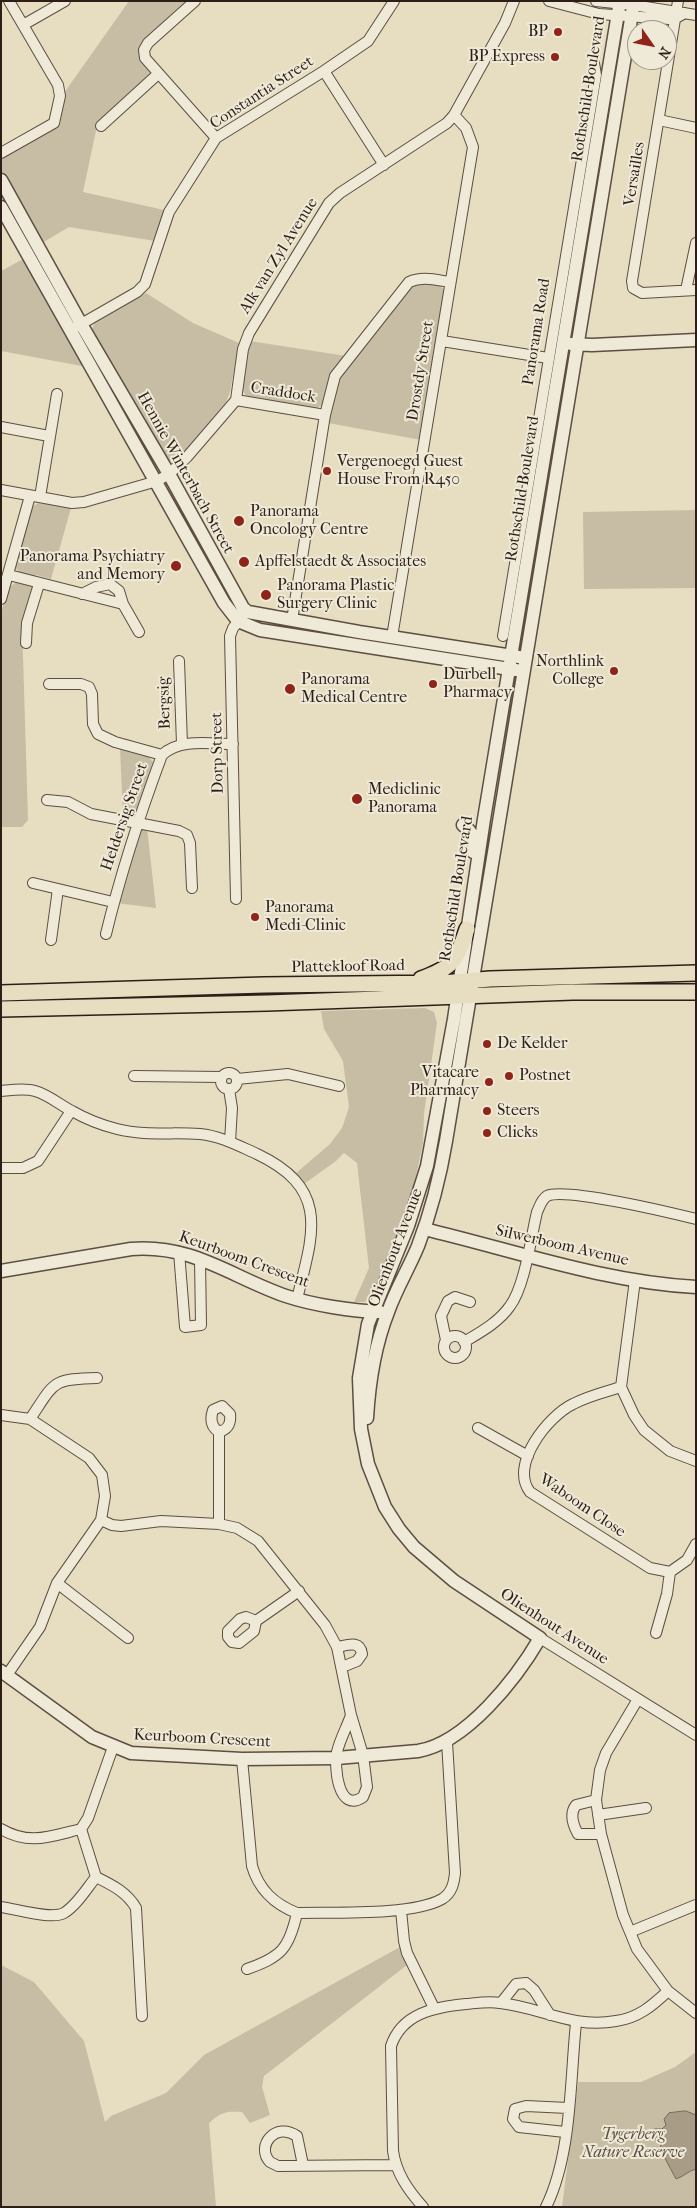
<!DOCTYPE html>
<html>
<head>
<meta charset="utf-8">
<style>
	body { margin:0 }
	#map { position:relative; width:697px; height:2208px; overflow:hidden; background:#e7ddc1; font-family:"IM FELL French Canon",serif }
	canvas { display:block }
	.frame { position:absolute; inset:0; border:2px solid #2d1f17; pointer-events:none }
	.north { position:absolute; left:627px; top:20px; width:50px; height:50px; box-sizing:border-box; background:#efe9d7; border:1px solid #a1988a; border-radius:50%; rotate:123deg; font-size:14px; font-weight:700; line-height:20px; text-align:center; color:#2d1f17 }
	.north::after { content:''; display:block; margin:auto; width:18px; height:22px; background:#8f2418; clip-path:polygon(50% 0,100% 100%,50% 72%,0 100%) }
</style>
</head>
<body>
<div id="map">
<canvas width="697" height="2208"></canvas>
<div class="frame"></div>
<div class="north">N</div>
</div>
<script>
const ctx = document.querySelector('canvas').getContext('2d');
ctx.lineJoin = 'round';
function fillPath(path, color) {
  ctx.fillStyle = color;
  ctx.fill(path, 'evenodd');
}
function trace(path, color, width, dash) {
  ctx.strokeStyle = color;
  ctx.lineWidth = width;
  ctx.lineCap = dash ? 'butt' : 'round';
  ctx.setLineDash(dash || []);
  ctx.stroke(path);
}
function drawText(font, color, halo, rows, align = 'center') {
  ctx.font = font + ' "IM FELL French Canon",serif';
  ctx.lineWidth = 4;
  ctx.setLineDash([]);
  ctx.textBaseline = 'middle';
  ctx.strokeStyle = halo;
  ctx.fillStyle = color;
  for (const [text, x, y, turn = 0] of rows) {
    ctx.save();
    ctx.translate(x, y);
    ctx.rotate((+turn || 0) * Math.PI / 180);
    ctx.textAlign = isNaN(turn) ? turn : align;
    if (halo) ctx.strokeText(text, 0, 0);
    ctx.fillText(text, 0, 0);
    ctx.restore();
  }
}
const green = new Path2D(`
	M 129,1 L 189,1 L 139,51 L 142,62 L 151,74 L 97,126 L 83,192 L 164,210 L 155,241 L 69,227 L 42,243 L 1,172 L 1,159 L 58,124 L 64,93 Z
	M 27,257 L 87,367 L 1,351 L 1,271 Z
	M 419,282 L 440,286 L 445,290 L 421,440 L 328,423 L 339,379 L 412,286 Z
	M 146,293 L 193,323 L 239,343 L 230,392 L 226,402 L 179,458 L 173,461 L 167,460 L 92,329 L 95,321 Z
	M 250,341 L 346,356 L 331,373 L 323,404 L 316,409 L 247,398 L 242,389 Z
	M 39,503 L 71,508 L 51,579 L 36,575 L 35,578 L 20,573 L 15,567 L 31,507 Z
	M 696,510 L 696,588 L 584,589 L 583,512 Z
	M 16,582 L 33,586 L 22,624 L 28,820 L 22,827 L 1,827 L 1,613 L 8,589 Z
	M 120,748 L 148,756 L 153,762 L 138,810 L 129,816 L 123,815 Z
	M 147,828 L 156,908 L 116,903 L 139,831 Z
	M 425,1008 L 434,1012 L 437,1023 L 424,1114 L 423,1143 L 417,1171 L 404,1224 L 373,1296 L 364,1302 L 354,1302 L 369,1268 L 357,1163 L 344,1153 L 336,1161 L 304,1184 L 295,1174 L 330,1144 L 342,1128 L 349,1107 L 343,1061 L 324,1029 L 321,1011 Z
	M 400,1947 L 407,1965 L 264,2076 L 262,2087 L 270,2115 L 250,2123 L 242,2112 C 226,2111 221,2112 209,2123 L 216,2207 L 1,2207 L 1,1965 L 34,1982 L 84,2041 L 105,2122 L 111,2116 L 166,2093 L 204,2055 Z
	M 696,2052 L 696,2207 L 562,2207 L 578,2082 L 641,2082 L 675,2067 Z`);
const water = new Path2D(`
	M 686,2111 L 696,2115 L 696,2169 C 688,2171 683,2177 676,2179 L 660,2149 L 661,2144 L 656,2141 L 654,2129 L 662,2129 L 666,2125 L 664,2119 L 669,2113 Z`);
const minor = new Path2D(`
	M 195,1 L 148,43 L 144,50 L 145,58 L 216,138
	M 549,1 L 599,14 L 669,19 L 676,18 L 685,13
	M 596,1 L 633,5 L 696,15
	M 678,1 L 632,281 L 633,288 L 642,293 L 696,290
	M 23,25 L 65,1
	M 324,71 L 384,165
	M 659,120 L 696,128
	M 101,126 L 158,74
	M 1,153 L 54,123 L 60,96 L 58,85 L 9,1
	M 686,290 L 696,243
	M 76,327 L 137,292 L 145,284 L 169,212 L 216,138 L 324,71 L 368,41 L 394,1
	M 442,341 L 548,358
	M 236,400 L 325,415
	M 1,427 L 49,436
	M 1,490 L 72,503 L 84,502 L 157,481 L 169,474 L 187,457 L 236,400 L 243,349 L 249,333 L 329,203 L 340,193 L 447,123 L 454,115 L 505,23 L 514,1
	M 40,497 L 57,394
	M 9,575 L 123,604 L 139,632
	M 82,594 L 96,587 L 110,584 L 119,591 L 123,604
	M 1,599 L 30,496
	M 292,620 L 325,415 L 335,376 L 409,282 C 422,276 436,280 450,282
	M 503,636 L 596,75 L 594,63
	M 392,637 L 473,147 L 466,128 L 454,115
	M 26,643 L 27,623 L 39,584
	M 179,661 L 182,744
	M 49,684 L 81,684 L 89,687 L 92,694 L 93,724 L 98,734 L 115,742 L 162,755
	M 47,800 L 68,802 L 91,814 L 179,831 L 187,835 L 190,843 L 192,888
	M 33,883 L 113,902
	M 236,899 L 230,636 L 233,628 L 243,616
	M 106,934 C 121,872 140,814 162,755 C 180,738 210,744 233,744
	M 51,940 L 58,889
	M221 1081a8 8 0 1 1 16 0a8 8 0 1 1-16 0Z
	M 134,1076 L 222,1077
	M 237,1079 L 288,1074 L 339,1086
	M 229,1089 L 232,1108 L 230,1142
	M 1,1091 C 12,1090 25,1088 35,1091 C 49,1095 60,1105 72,1111 C 86,1119 101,1125 117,1129 C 145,1136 173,1132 200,1134 C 221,1136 239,1146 257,1154 C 331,1189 313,1234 297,1299
	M 1,1168 L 23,1168 L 38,1161 L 71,1111
	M 179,1252 L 185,1327 L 201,1325 L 200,1259
	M 635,1280 L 621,1387 L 634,1415 L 644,1430 L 670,1451 L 696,1461
	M444 1347a11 11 0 1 1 22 0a11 11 0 1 1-22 0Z
	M 446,1340 L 441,1316 L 448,1301 L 455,1297 L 470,1302
	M 464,1342 C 481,1332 499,1322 510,1306 C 525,1286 531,1237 537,1212 C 540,1206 541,1200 547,1196 C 564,1187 672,1213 696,1219
	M 621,1387 C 605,1392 588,1396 573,1404 C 548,1416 509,1465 530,1492 L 650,1568 L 670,1572 L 687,1560 L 696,1544
	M 1,1415 L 30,1419 L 89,1458 L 102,1475 L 105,1496 L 101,1520 L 57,1583 L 40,1627 L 7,1675
	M 30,1419 C 55,1382 51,1379 97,1378
	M 478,1428 L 528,1456
	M 101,1520 L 112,1525 L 121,1526 L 161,1521 L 219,1524 L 237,1528 L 258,1541 L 325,1625 L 337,1647 L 351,1715 L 363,1755 L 367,1787 L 363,1797 C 338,1814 334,1767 337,1752 C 340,1739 347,1727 351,1715
	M 219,1524 L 219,1432 C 211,1427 210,1419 213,1410 L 222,1406 L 230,1414 C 231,1423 229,1429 219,1432
	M 57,1583 L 128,1638
	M 246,1617 L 256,1621 L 254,1631 L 239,1643 L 232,1642 L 228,1637 L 228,1631 L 240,1619 Z
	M 256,1621 L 299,1591
	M 656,1633 L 667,1594 L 670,1572
	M 540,1638 L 696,1735
	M 337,1647 C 348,1645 360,1640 362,1654 L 357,1661 L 342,1667
	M 638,1699 L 606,1753 L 600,1770 L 596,1800 L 601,1834 L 623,1915 L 637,1949 L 668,1991 L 696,2013
	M 242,1759 L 252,1866 C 259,1890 274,1904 297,1913 C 333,1912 412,1916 442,1899 C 452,1893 454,1883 455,1873 L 447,1742
	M 596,1800 L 576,1805 C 569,1814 573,1825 578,1834 L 601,1834
	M 598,1815 L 646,1808
	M 1,1829 C 30,1846 51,1836 81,1829 L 88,1818 L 113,1747
	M 81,1829 L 96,1877
	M 96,1877 C 112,1885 127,1892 136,1908 L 142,2016
	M 1,1907 C 16,1909 51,1920 64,1913 C 77,1905 87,1888 96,1877
	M 401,1910 L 404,1941 L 407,1953 L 434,2008
	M 630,1932 L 696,1905
	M 247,1969 C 281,1957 289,1949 297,1913
	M 501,2003 L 516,1984 L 526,1983 L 534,1990 L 550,2015
	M 565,2132 L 519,2127 L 513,2119 L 515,2109 L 526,2106 L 568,2108
	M 303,2165 L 297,2136 C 276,2121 255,2146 270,2162 L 278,2166 L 395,2165
	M 423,2207 C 408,2190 396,2173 393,2151 L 391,2046 C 402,2013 435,2007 466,2004 C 477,2003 489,2001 500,2003 C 541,2007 571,2029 616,2021 C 638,2018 652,2006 668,1991
	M 546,2207 C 572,2154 570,2080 576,2023`);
const tertiary = new Path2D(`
	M 1,180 L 81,324 L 169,474 L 243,608 L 248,612 L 359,632 L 519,657
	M 1,207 L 224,603 L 238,621 L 260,630 L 516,670
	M 571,344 L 592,345 L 696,340
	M 463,825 C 473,832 475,840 473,852
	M 424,1229 C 513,1250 603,1282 696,1287
	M 1,1271 L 131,1249 C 193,1244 231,1277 286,1296 C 313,1305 352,1311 380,1312
	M 367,1418 C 369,1383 375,1345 388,1312 C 396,1289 409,1268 418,1246 C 431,1212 440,1177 446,1141 C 509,761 573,381 634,1
	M 1,1671 L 92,1737 L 131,1753 L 242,1759 L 337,1758 L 418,1751 C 466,1743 516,1679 540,1638 L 454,1581 L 414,1547 L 399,1529 L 385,1507 L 368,1464 L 361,1429 L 359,1378 L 368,1324 L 408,1226 L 427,1166 L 454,1019 L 484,819 L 620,1`);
const primary = new Path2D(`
	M 421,979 C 453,967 456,962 467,929
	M 1,993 L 264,985 L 442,983 L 490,979 L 696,973
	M 1,1009 L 267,1003 L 573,992 L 696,992`);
const markers = [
	[558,32,5,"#8f2418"],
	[555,57,5,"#8f2418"],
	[327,471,5,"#8f2418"],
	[239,521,6,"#8f2418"],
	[244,562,6,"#8f2418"],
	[176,566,6,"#8f2418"],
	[266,595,6,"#8f2418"],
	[614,671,5,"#8f2418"],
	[433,684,5,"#8f2418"],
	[290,689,6,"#8f2418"],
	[357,799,6,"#8f2418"],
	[255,917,5,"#8f2418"],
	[487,1044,5,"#8f2418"],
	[509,1076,5,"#8f2418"],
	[489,1082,5,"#8f2418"],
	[487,1111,5,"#8f2418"],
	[487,1133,5,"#8f2418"]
];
const poiNames = [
	["BP",548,32,"right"],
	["BP Express",545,57,"right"],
	["Vergenoegd Guest",337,462],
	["House From R450",337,480],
	["Panorama",250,512],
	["Oncology Centre",250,530],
	["Panorama Psychiatry",165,557,"right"],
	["and Memory",165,575,"right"],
	["Apffelstaedt & Associates",255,562],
	["Panorama Plastic",277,586],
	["Surgery Clinic",277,604],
	["Northlink",604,662,"right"],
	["College",604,680,"right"],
	["Durbell",443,675],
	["Pharmacy",443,693],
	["Panorama",301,680],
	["Medical Centre",301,698],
	["Mediclinic",368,790],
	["Panorama",368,808],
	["Panorama",265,908],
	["Medi-Clinic",265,926],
	["De Kelder",497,1044],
	["Vitacare",479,1073,"right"],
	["Pharmacy",479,1091,"right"],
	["Postnet",519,1076],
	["Steers",497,1111],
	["Clicks",497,1133]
];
const streetNames = [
	["Rothschild Boulevard",589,89,-81],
	["Constantia Street",262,93,-33],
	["Versailles",635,174,-81],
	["Alk van Zyl Avenue",279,256,-58],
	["Panorama Road",537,332,-81],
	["Drostdy Street",421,371,-81],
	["Craddock",283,393,9],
	["Hennie Winterbach Street",185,473,61],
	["Rothschild Boulevard",523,489,-81],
	["Bergsig",165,703,-92],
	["Dorp Street",218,753,-91],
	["Heldersig Street",125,817,-71],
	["Rothschild Boulevard",457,889,-81],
	["Plattekloof Road",348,967,-1],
	["Silwerboom Avenue",562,1246,13],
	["Olienhout Avenue",396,1248,-69],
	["Keurboom Crescent",244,1260,20],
	["Waboom Close",582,1506,34],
	["Olienhout Avenue",554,1627,33],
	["Keurboom Crescent",202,1739,3]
];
const parkNames = [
	["Tygerberg",633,2135],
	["Nature Reserve",633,2153]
];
fillPath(green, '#c7bda4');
fillPath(water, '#a89c87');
trace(water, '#776a5a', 1);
trace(minor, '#5c4e42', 12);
trace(tertiary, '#5c4e42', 15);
trace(primary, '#2d1f17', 18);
trace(minor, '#efe9d7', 10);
trace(tertiary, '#efe9d7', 12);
trace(primary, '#e7ddc1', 15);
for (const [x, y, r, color] of markers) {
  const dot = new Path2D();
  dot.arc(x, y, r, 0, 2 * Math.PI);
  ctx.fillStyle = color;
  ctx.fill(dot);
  trace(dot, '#efe9d7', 2);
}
drawText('16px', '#2d1f17', '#efe9d7', poiNames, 'left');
drawText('16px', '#2d1f17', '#efe9d7', streetNames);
drawText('italic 16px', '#5b4e41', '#efe9d7', parkNames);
</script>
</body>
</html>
